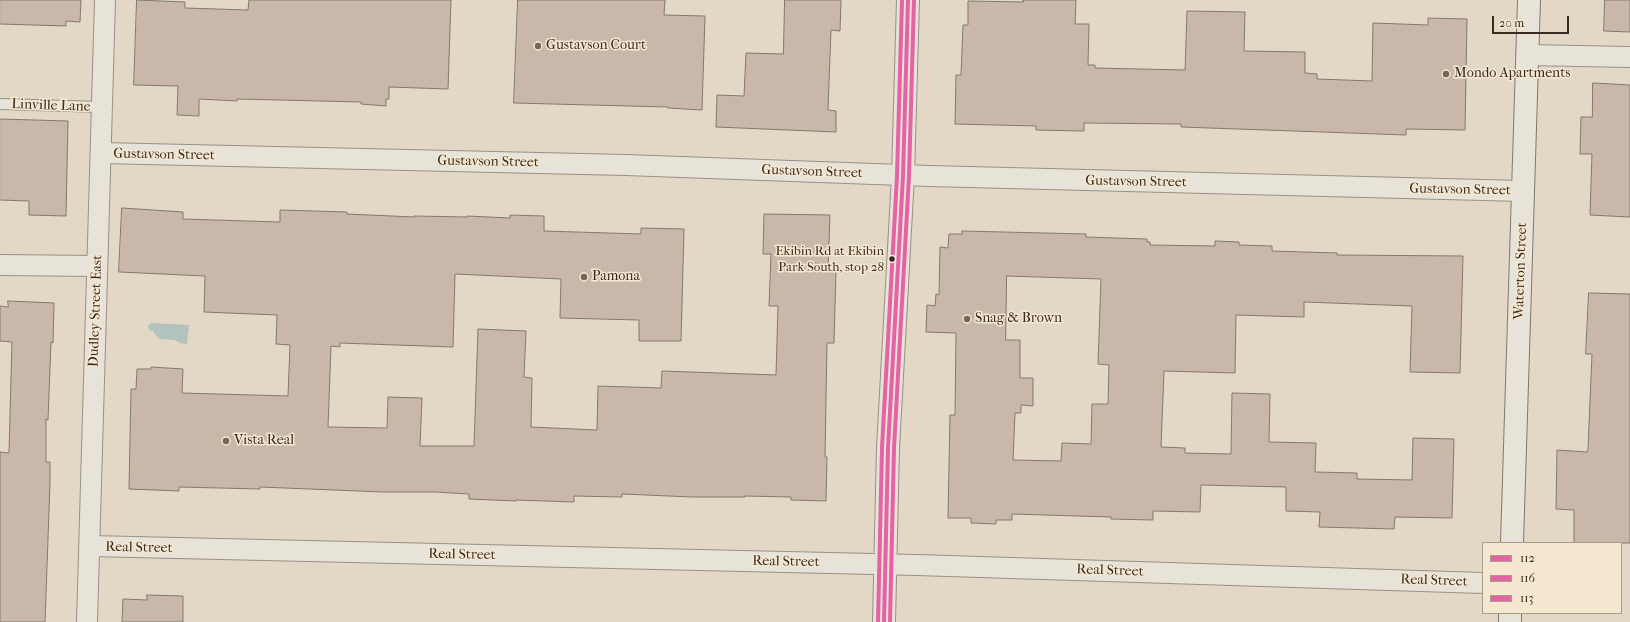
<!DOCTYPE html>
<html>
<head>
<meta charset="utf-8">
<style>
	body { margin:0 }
	#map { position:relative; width:1630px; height:622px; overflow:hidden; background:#e3d8c5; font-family:"IM FELL French Canon",serif }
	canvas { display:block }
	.legend { position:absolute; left:1482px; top:542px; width:140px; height:72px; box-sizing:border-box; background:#f5e8d1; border:1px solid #aa9c8a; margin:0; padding:5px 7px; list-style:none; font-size:12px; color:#392920 }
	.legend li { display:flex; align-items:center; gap:8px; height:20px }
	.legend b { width:20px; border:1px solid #aa9c8a }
	.scale { position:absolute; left:1492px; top:16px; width:77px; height:18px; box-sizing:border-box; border:2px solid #392920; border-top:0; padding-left:5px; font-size:12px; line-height:14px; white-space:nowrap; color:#392920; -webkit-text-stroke:3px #f5e8d1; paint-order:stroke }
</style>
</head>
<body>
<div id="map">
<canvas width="1630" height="622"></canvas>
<ul class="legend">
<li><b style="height:5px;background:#e463a4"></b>112</li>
<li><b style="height:5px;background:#e463a4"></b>116</li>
<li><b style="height:5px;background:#e463a4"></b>113</li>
</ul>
<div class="scale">20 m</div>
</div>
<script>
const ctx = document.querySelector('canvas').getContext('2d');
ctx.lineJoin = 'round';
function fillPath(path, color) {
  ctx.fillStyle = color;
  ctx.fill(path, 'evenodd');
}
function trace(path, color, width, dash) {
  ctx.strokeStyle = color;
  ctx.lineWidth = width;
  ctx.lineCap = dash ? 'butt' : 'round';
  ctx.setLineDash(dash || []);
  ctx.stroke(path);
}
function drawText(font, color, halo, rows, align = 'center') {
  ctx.font = font + ' "IM FELL French Canon",serif';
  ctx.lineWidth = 3;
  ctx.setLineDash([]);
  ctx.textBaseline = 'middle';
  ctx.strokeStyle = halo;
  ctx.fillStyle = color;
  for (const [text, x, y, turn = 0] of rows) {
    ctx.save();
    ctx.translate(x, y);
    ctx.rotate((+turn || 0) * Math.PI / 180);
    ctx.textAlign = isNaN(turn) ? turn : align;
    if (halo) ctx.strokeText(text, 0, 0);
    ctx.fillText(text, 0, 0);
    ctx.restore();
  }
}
const water = new Path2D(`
	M 151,323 L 189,325 L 187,344 L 180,343 L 175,340 L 159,339 L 153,331 L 149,330 L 148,326 Z`);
const building = new Path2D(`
	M 0,0 L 81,0 L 80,22 L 66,21 L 66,26 L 0,24 Z
	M 137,0 L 185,2 L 185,8 L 248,10 L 249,0 L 451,0 L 448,89 L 389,87 L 389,99 L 386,99 L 386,106 L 361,104 L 361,102 L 237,99 L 237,101 L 199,99 L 199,116 L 177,115 L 178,86 L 134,85 Z
	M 518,0 L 665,0 L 664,15 L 705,16 L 702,110 L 668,108 L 668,107 L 514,103 Z
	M 785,0 L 841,0 L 840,31 L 831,30 L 828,110 L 836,111 L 836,132 L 716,127 L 717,95 L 744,96 L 746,53 L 783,54 Z
	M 1023,0 L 1076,0 L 1075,24 L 1089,24 L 1088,65 L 1095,65 L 1095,68 L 1185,70 L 1187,11 L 1245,12 L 1244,51 L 1305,52 L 1305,73 L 1317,74 L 1317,79 L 1372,81 L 1373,23 L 1428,25 L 1428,18 L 1467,19 L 1465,130 L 1406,129 L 1406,135 L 1181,127 L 1181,124 L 1084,123 L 1084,131 L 1036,130 L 1036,126 L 955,124 L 956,75 L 961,75 L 963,25 L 968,25 L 968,1 L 1023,2 Z
	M 1605,0 L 1630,0 L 1630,32 L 1604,31 Z
	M 1593,83 L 1630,85 L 1630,217 L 1590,215 L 1592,154 L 1580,154 L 1581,117 L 1592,117 Z
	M 0,119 L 68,121 L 66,216 L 29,215 L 29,201 L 0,200 Z
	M 122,208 L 183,212 L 183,219 L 280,222 L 280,210 L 347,212 L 347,214 L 414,217 L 414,216 L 467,217 L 467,216 L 510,218 L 510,215 L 544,216 L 544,231 L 641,234 L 641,228 L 684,229 L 681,341 L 639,341 L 639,320 L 560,318 L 561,279 L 455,274 L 453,347 L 340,343 L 340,347 L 331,346 L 328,427 L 387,428 L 388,397 L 422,398 L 420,446 L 474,446 L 478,329 L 526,331 L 524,377 L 532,378 L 531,427 L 597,430 L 598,386 L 661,388 L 662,371 L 776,375 L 778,306 L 769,306 L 771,254 L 763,254 L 764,214 L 830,215 L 828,270 L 836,270 L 834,343 L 827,343 L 825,457 L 827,457 L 826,501 L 791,500 L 791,497 L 745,496 L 745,497 L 692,497 L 622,494 L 622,497 L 574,496 L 574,502 L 516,500 L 516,501 L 469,499 L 469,494 L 435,492 L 383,492 L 260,487 L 260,489 L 179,487 L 179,491 L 129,489 L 131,389 L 136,389 L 137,369 L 151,369 L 151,367 L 183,369 L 182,393 L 288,396 L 290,345 L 276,344 L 277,315 L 204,312 L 205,276 L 119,272 Z
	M 962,231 L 1086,234 L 1086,237 L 1147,239 L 1147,242 L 1150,242 L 1150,245 L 1215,246 L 1215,241 L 1239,242 L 1239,245 L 1272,246 L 1272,251 L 1337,253 L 1337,255 L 1463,256 L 1460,373 L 1410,372 L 1412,306 L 1304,302 L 1304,317 L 1236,315 L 1235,373 L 1164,371 L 1161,447 L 1185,448 L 1185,453 L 1231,454 L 1232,393 L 1270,394 L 1269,442 L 1316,443 L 1315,472 L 1357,473 L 1357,479 L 1412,480 L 1413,438 L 1454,439 L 1452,518 L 1395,517 L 1394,529 L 1319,527 L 1320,512 L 1286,511 L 1286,487 L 1201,485 L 1200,512 L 1153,511 L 1153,520 L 1111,519 L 1111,517 L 1012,514 L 1012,520 L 996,520 L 996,524 L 971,523 L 971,518 L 948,518 L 950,415 L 955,415 L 956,333 L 926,332 L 927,305 L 935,306 L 936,294 L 939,295 L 940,247 L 948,248 L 949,234 L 962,234 ZM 1007,276 L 1101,279 L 1098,364 L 1109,365 L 1108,404 L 1092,404 L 1091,444 L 1062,443 L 1061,461 L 1013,460 L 1015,413 L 1021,413 L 1021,405 L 1033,406 L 1033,378 L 1020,378 L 1020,340 L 1006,340 Z
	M 1589,293 L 1630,294 L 1630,543 L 1574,543 L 1574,510 L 1556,509 L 1557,450 L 1587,452 L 1588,449 L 1592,354 L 1586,354 Z
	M 8,301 L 54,303 L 53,343 L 51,342 L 48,420 L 46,419 L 46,462 L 50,462 L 50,482 L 45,622 L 0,622 L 0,452 L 9,453 L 12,342 L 0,341 L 0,306 L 8,307 Z
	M 147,595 L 183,596 L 183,622 L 122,622 L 123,599 L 147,600 Z`);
const service = new Path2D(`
	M 0,104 L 102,107`);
const minor = new Path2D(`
	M 1527,55 L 1630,57
	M 101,153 L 626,165 L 929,176 L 1523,191
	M 0,265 L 97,266
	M 90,546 L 917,565 L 1483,583
	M 87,622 L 105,0`);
const tertiary = new Path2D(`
	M 884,622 L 888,448 L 903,176 L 908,0`);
const secondary = new Path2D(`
	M 1512,543 L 1529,0
	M 1510,622 L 1510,613`);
const bus1 = new Path2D(`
	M 884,622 L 888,448 L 903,176 L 908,0`);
const bus2 = new Path2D(`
	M 890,622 L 894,448 L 909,176 L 914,0`);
const bus3 = new Path2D(`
	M 878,622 L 882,448 L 897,176 L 902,0`);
const markers = [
	[538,46,4,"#74665a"],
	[1446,74,4,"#74665a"],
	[892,259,3.5,"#392920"],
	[584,277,4,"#74665a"],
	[967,319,4,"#74665a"],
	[226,441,4,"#74665a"]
];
const busNames = [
	["Ekibin Rd at Ekibin",884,252],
	["Park South, stop 28",884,268]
];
const poiNames = [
	["Gustavson Court",546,46],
	["Mondo Apartments",1454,74],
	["Pamona",592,277],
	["Snag & Brown",975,319],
	["Vista Real",234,441]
];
const streetNames = [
	["Linville Lane",51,106,2],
	["Gustavson Street",164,155,1],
	["Gustavson Street",488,162,1],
	["Gustavson Street",812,172,2],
	["Gustavson Street",1136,182,1],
	["Gustavson Street",1460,190,1],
	["Waterton Street",1521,271,-88],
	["Dudley Street East",96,311,-88],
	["Real Street",139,548,1],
	["Real Street",462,555,1],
	["Real Street",786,562,1],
	["Real Street",1110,571,2],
	["Real Street",1434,581,2]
];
fillPath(water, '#b2c2bc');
fillPath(building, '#c9b8aa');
trace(building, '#81796f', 1);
trace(service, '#999085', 12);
trace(minor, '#999085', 22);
trace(tertiary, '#999085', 24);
trace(secondary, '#81796f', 24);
trace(service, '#e8e3d9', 10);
trace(minor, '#e8e3d9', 20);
trace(tertiary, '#e8e3d9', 22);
trace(secondary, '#e8e3d9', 22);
trace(bus1, '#e463a4', 4);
trace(bus2, '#e463a4', 4);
trace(bus3, '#e463a4', 4);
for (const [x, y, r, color] of markers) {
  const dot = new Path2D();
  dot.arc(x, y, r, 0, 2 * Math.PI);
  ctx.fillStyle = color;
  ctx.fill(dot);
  trace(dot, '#f5e8d1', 1.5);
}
drawText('13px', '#392920', '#f5e8d1', busNames, 'right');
drawText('14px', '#392920', '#f5e8d1', poiNames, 'left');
drawText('14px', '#392920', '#f5e8d1', streetNames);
</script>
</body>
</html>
